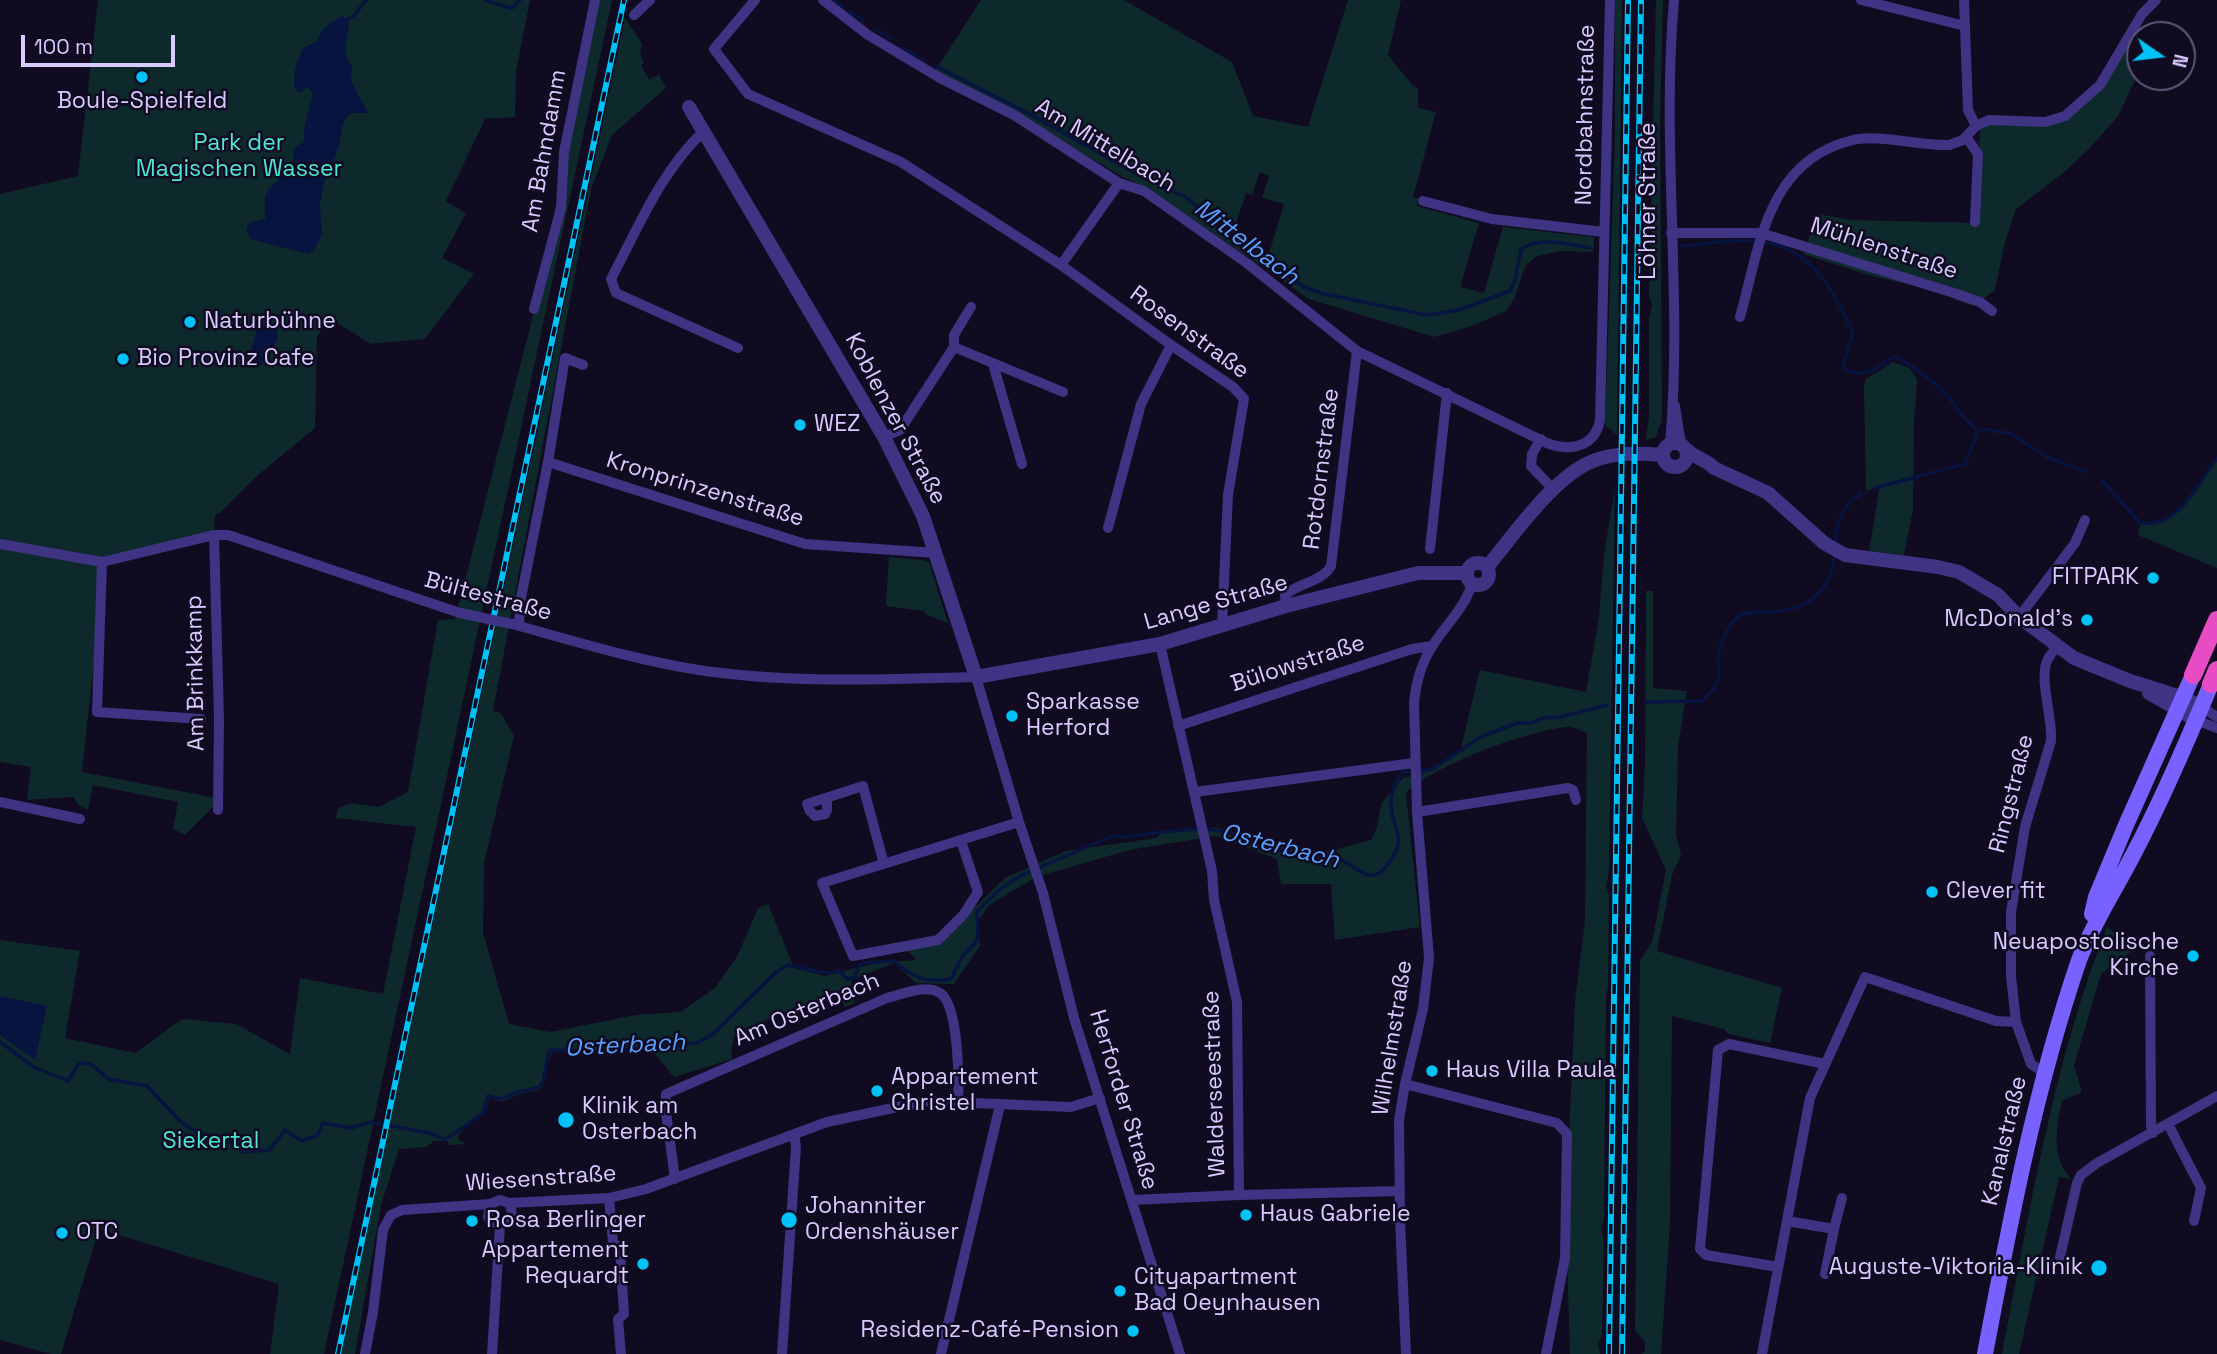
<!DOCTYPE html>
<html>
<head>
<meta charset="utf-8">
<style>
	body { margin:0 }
	#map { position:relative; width:2217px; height:1354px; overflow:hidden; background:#110b21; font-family:"Space Grotesk",sans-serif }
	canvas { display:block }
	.north { position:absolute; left:2126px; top:21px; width:70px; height:70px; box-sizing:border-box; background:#110b21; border:2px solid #60587a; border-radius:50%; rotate:104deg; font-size:19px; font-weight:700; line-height:28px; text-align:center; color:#d7cbff }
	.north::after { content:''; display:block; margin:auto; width:24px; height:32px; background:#00c2f6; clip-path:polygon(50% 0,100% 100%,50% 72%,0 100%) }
	.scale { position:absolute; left:21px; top:35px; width:154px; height:32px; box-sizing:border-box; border:4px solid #d7cbff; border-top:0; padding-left:9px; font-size:21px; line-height:24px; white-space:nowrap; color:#d7cbff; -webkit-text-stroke:5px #110b21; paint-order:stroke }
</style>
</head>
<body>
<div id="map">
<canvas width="2217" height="1354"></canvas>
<div class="north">N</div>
<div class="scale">100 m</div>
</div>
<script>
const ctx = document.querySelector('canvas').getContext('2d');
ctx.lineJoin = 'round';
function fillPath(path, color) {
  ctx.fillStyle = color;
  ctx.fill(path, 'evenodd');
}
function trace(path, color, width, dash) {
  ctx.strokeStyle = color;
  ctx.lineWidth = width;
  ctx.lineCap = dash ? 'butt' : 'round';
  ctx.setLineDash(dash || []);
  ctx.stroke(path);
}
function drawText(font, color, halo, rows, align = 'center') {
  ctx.font = font + ' "Space Grotesk",sans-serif';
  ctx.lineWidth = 5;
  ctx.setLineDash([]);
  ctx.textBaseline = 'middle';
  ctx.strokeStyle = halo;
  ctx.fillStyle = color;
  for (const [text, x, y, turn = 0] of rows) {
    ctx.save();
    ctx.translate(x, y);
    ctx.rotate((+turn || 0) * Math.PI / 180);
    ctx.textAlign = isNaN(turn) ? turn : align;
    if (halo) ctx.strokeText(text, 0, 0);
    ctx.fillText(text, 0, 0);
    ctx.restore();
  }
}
const green = new Path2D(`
	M 98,0 L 530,0 L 516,71 L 515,117 L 485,119 L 446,201 L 466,213 L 442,258 L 474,274 L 425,339 L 371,344 L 331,319 L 317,336 L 315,428 L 258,475 L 221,512 L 215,515 L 214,534 L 101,557 L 98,625 L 82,772 L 216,798 L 217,803 L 185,835 L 173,829 L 178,802 L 93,785 L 88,810 L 77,804 L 74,797 L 27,800 L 31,767 L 0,762 L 0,194 L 78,176 Z
	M 598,0 L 612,0 L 324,1354 L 270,1354 L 279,1284 L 99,1229 L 61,1354 L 51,1354 L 0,1340 L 0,940 L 80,951 L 65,1038 L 135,1053 L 182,1019 L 236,1024 L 290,1054 L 300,978 L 383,994 L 416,827 L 336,818 L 338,808 L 352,803 L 379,807 L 408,792 L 438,620 L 455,619 L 534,312 Z
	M 981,0 L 1124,0 L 1232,62 L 1253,116 L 1308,127 L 1348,0 L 1401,0 L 1388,55 L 1413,86 L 1418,88 L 1418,108 L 1436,112 L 1413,197 L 1418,198 L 1417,206 L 1479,223 L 1460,287 L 1484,293 L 1503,227 L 1594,237 L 1593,252 L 1561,251 L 1537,256 L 1525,266 L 1515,297 L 1506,311 L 1472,326 L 1434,337 L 1309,299 L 1146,187 L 1123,177 L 1015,113 L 934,73 ZM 1260,172 L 1269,176 L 1262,198 L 1284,204 L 1268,257 L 1234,229 L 1246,193 L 1252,195 Z
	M 1615,0 L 1622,0 L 1617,435 L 1605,425 L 1615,138 Z
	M 1656,0 L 1663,0 L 1660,125 L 1662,422 L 1660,424 L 1656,437 L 1646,440 L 1649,416 L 1649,319 L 1652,304 L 1649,296 Z
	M 625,18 L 642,44 L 640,54 L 644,62 L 641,66 L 649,79 L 659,75 L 666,88 L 612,135 L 591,189 L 493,711 L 501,713 L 514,736 L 484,863 L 483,933 L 509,1024 L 550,1032 L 636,1015 L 680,1012 L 715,988 L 737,957 L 758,908 L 768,904 L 794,968 L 825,976 L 876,963 L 916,960 L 907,950 L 938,943 L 1005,878 L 1066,851 L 1156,838 L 1165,831 L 1184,832 L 1214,827 L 1264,840 L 1284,848 L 1329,851 L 1371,840 L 1377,827 L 1381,804 L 1403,778 L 1419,775 L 1460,752 L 1480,670 L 1586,692 L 1599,617 L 1604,555 L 1615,488 L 1609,869 L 1606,888 L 1609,895 L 1608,988 L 1606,995 L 1604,1220 L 1601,1227 L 1604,1243 L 1602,1336 L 1598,1343 L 1600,1354 L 1570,1354 L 1567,1256 L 1569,1137 L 1575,1001 L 1585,922 L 1587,733 C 1581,731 1573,726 1566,727 C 1524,732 1436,764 1406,793 L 1420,927 L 1335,940 L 1331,884 L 1281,884 L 1277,859 L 1216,836 L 1129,850 L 1036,877 L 989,905 L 978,921 L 980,946 L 954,984 L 916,983 L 894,963 L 851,980 L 855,1003 L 845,1007 L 836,992 L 735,1033 L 731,1051 L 732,1059 L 674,1077 L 651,1049 L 553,1052 C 545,1064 548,1079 540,1090 L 519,1094 L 502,1102 L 490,1098 L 483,1115 L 468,1124 L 457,1138 L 466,1144 L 450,1145 L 447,1141 L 434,1141 L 426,1147 L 399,1149 L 381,1205 L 355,1354 L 341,1354 Z
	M 2133,34 L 2140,36 L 2140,70 L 2118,116 L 2091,147 L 2063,173 L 2016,209 L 2005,242 L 1995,290 L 1974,306 L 1954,299 L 1953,295 L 1872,276 L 1803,254 L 1818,214 L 1851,220 L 1977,223 L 1980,127 L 1994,122 L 2068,118 Z
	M 1893,362 L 1909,368 L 1917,379 L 1914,424 L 1913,509 L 1904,555 L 1869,551 L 1880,486 L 1866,491 L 1864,385 L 1866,379 Z
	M 2217,457 L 2217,568 L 2138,535 L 2141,523 C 2180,527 2197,482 2217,457 Z
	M 889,557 L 923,560 L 929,562 L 948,623 L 925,614 L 924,611 L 886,606 Z
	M 1646,591 L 1653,591 L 1653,688 L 1687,691 L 1678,746 L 1676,835 L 1681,855 L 1672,875 L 1657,951 L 1782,988 L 1770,1043 L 1729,1034 L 1724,1029 L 1672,1016 L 1670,1223 L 1661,1354 L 1642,1354 L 1645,1350 L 1645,1342 L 1635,1330 L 1640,961 L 1652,942 L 1666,870 L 1642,818 L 1645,766 Z
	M 2107,927 L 2136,948 L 2101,974 L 2074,1065 L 2082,1092 L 2062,1101 C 2056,1127 2051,1157 2071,1179 L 2059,1177 L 2019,1354 L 2002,1354 C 2030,1209 2053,1064 2107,927 Z`);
const water = new Path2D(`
	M 342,15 L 349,22 C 348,37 341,54 352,66 L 351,81 L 368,113 L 351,113 L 343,123 L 339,146 L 324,184 L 320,204 L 322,235 L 314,250 L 308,254 L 250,239 L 246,229 L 249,223 L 265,219 L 265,196 L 269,189 L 286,173 L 293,161 L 295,147 L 304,142 L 304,129 L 313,93 L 307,87 L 302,92 L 298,92 L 294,87 L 295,69 L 303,48 L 317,41 L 322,30 Z
	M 269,322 C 290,333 268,353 261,365 L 252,364 L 251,351 L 258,324 Z
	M 0,996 L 47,1006 L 35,1060 L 0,1035 Z`);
const stream = new Path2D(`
	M 485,0 L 510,8 L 514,7 L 520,0
	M 834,0 L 843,7
	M 850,12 L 864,21
	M 348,19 L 353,17 L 366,0
	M 876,29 L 891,38
	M 902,48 L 925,61
	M 936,66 L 1035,117 L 1142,177 L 1184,196 L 1250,249 L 1304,287 L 1324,294 L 1427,315 L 1459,310 L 1510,291 L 1515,280 L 1521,249 C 1541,236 1568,244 1590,248
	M 1682,246 C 1707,244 1740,238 1764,242 C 1814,250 1833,291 1853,332 L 1843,365 L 1845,370 C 1865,379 1878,367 1894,356 C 1914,366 1933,381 1948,397 C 1958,409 1965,422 1978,431 L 1983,429 L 2011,434 L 2047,457 L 2086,472
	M 2103,481 L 2140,523 C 2180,528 2197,484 2217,458
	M 1875,488 L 1965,464 L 1978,432
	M 1835,545 C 1837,522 1841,506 1861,494
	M 1646,702 L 1702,701 C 1708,695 1716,688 1718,680 C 1721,672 1718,666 1718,658 C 1719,646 1729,622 1739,616 C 1747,611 1761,612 1771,612 C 1809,610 1832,590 1835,552
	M 0,1042 L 34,1067 L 68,1081 L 79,1063 L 91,1064 L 108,1079 L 147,1086 L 181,1122 L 195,1131 L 234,1143 L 243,1152 L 270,1150 L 285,1130 L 302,1141 L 317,1136 L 323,1123 L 351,1128 L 372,1122 L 429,1133 L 445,1139 C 451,1137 478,1117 482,1113 C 485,1109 486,1101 488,1096 L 501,1099 L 517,1092 L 538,1088 L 543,1082 L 548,1055 L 551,1050 L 617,1051 L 696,1043 L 712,1035 L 775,973 L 788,965 L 826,973 L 840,971 L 847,979 L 855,977 L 859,966 L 863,963 L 894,961 C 914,978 924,983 951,979 L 962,957 L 975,943 L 978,936 L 977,911 L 999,890 L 1022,875 L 1112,836 L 1123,837 C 1146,835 1194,826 1214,830 C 1244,835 1273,850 1302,856 C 1313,858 1324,854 1334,857 C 1352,861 1368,888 1385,868 C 1413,834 1388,830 1391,798 C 1392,790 1398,781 1401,773 L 1431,770 L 1481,737 L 1517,723 L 1530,723 L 1543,718 L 1561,717 L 1607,705`);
const minor = new Path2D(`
	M 755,0 L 714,49 L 748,94 L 901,162 L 1061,265 L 1171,345 L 1233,387 L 1244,399 L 1228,495 L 1222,626
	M 823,0 L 868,35 L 940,78 L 1014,115 L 1119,183 L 1144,191 L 1248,264 L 1357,351 L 1547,443 C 1570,452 1595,447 1600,420 L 1610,0
	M 1861,0 L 1965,26
	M 1964,0 L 1968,110 L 1976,126
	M 634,15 L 650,0
	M 704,131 C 661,171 638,228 611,279 L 616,293 L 738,348
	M 1966,137 L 1978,154 L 1975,222
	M 1423,201 L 1492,219 L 1604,232
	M 1671,233 L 1761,233 L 1954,293 L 1980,302 L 1992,311
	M 1061,265 L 1119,183
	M 534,309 L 561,208 L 564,152 L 595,0
	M 1740,317 C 1760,246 1767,160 1853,140 C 1877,134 1921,146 1949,145 L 1963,140 L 1976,126 L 1989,120 L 2045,122 L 2065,116 L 2100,85 L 2142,14 L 2156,0
	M 954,347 L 1063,392
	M 993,364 L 1022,464
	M 1675,406 L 1681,444
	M 884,437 L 900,430 L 954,347 L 954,335 L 971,307
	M 1541,439 L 1532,454 L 1531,466 L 1553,489
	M 1670,444 C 1683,297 1661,148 1674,0
	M 548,462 L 805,544 L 936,553
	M 1108,528 L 1141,404 L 1171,345
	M 214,535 L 219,719 L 218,810
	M 0,544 L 102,562 L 214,535 L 228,535 L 460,613
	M 1430,549 L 1447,393
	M 102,562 L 97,712 L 201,719
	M 1286,606 L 1285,595 C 1298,583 1322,582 1331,566 L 1357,351
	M 2019,617 L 2075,543 L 2085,520
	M 512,624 C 574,641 635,660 699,670 C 791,684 883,679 976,677 L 1019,822 L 1043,893 L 1074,1018 L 1180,1354
	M 519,626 L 520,603 L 548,462 L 565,358 L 583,365
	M 1160,644 L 1212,871 L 1214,900 L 1237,1002 L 1239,1195
	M 2202,707 L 2217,717
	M 2196,720 L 2217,728
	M 1178,726 L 1412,649 L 1432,646
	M 1195,792 L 1414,763
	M 827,798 L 827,810 L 825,814 L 815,816 L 810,811 L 807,804 L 863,786 L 884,864
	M 0,802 L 80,819
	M 1417,812 L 1568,788 L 1573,790 L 1576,800
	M 961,841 L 978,892 L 964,914 L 938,940 L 853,956 L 822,883 L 1019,822
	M 2150,956 L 2151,1125 L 2153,1133
	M 2044,1073 L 2031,1064 L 2016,1022 L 2011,976 L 2011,912 L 2025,827 L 2051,741 C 2053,718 2039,681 2047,661 C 2049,656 2054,651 2057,646
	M 1405,1084 L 1557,1123 L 1567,1134 L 1565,1258 L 1546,1354
	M 2168,1124 L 2201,1188 L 2194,1221
	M 675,1179 L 665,1105 L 666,1094 L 887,998 C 903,994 925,984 940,993 C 959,1005 959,1082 958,1103
	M 609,1198 L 613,1242 L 620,1250 L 624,1314 L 618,1319 L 621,1354
	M 1132,1200 L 1239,1195 L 1400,1191
	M 490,1204 L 488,1217 C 501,1232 518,1220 509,1203
	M 1787,1221 L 1834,1229 L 1825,1274
	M 1834,1229 L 1842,1198
	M 2060,1257 L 2077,1183 L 2081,1175 L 2097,1163 L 2217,1096
	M 1778,1267 L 1706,1255 L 1700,1249 L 1718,1050 L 1729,1044 L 1825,1064
	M 365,1354 L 373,1312 L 383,1230 L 391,1215 L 402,1210 L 490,1204 L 500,1200 L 509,1203 L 609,1198 L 646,1189 L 827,1122 L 926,1101 L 1071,1107 L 1100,1098
	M 492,1354 L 500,1225
	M 782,1354 L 796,1147 L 794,1134
	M 941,1354 L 1000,1105
	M 1406,1354 L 1400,1220 L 1399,1120 L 1405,1084 L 1423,1009 L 1429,958 L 1417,812 L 1414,703 C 1416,682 1421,663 1433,645 C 1446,625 1465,607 1472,584
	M 1762,1354 L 1810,1098 L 1865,977 L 1996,1021 L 2016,1022`);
const tertiary = new Path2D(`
	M 689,107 L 884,437 L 923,516 L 976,677 L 1160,644 L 1286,606 L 1418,573 L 1467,573
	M1663 455a12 12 0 1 1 24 0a12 12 0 1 1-24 0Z
	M 1686,449 C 1694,458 1706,459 1714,468 L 1768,493 L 1824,543 L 1845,555 L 1938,567 L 1959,572 L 1998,595 L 2019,617 L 2074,658 L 2130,681 L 2184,698 L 2202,707
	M1467 574a11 11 0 1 1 22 0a11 11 0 1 1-22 0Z
	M 1487,567 C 1514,535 1554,476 1593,461 C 1616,452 1639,453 1663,455
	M 2149,693 L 2196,720`);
const secondary = new Path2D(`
	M 2092,914 L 2096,897 L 2126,825 L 2193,675
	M 1985,1354 C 2010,1221 2035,1089 2079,960 C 2093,923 2115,890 2133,855 C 2162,800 2187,742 2211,684`);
const trunk = new Path2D(`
	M 2193,675 L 2217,620
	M 2211,684 L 2217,670`);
const rail = new Path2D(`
	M 338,1354 L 624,0
	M 1609,1354 L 1628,0
	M 1622,1354 L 1641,0`);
const minorBridge = new Path2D(`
	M 460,613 L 512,624`);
const markers = [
	[142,77,7,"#00c2f6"],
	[190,322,7,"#00c2f6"],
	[123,359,7,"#00c2f6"],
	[800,425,7,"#00c2f6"],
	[2153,578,7,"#00c2f6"],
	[2087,620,7,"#00c2f6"],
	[1012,716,7,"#00c2f6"],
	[1932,892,7,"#00c2f6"],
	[2193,956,7,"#00c2f6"],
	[1432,1071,7,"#00c2f6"],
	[877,1091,7,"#00c2f6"],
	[566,1120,9,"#00c2f6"],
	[1246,1215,7,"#00c2f6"],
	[789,1220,9,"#00c2f6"],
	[472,1221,7,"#00c2f6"],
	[62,1233,7,"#00c2f6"],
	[643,1264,7,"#00c2f6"],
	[2099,1268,9,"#00c2f6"],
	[1120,1291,7,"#00c2f6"],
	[1133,1331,7,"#00c2f6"]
];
const poiNames = [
	["Boule-Spielfeld",142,102,"center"],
	["Naturbühne",204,322],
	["Bio Provinz Cafe",137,359],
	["WEZ",814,425],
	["FITPARK",2139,578,"right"],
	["McDonald's",2073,620,"right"],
	["Sparkasse",1026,703],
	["Herford",1026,729],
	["Clever fit",1946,892],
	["Neuapostolische",2179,943,"right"],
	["Kirche",2179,969,"right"],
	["Haus Villa Paula",1446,1071],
	["Appartement",891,1078],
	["Christel",891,1104],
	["Klinik am",582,1107],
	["Osterbach",582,1133],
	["Johanniter",805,1207],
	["Ordenshäuser",805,1233],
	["Haus Gabriele",1260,1215],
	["Rosa Berlinger",486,1221],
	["OTC",76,1233],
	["Appartement",629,1251,"right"],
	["Requardt",629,1277,"right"],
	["Auguste-Viktoria-Klinik",2083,1268,"right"],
	["Cityapartment",1134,1278],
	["Bad Oeynhausen",1134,1304],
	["Residenz-Café-Pension",1119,1331,"right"]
];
const streetNames = [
	["Nordbahnstraße",1586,115,-89],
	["Am Mittelbach",1105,146,31],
	["Am Bahndamm",545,151,-80],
	["Löhner Straße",1649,201,-90],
	["Mühlenstraße",1884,249,18],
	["Rosenstraße",1189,333,36],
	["Koblenzer Straße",895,419,62],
	["Rotdornstraße",1322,469,-83],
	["Kronprinzenstraße",705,490,17],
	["Bültestraße",488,597,15],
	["Lange Straße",1216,603,-16],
	["Bülowstraße",1298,664,-18],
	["Am Brinkkamp",196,673,-91],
	["Ringstraße",2012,794,-76],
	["Am Osterbach",807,1010,-23],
	["Wilhelmstraße",1393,1038,-81],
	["Walderseestraße",1215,1084,-92],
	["Herforder Straße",1123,1100,73],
	["Kanalstraße",2005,1141,-77],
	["Wiesenstraße",541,1179,-4]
];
const parkNames = [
	["Park der",239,144],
	["Magischen Wasser",239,170],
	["Siekertal",211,1142]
];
const waterNames = [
	["Mittelbach",1246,243,37],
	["Osterbach",1280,847,14],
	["Osterbach",625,1046,-3]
];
fillPath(green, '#0e292b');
fillPath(water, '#06143f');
trace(stream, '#06143f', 3.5);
trace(minor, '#3f3383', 10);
trace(tertiary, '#3f3383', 14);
trace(secondary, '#7762ff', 16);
trace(trunk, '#e84cc4', 18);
trace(rail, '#00c2f6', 6);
trace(rail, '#110b21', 3.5, [10]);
trace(minorBridge, '#3f3383', 10);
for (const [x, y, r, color] of markers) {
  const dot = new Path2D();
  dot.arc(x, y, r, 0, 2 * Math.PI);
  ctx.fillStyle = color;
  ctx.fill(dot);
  trace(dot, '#110b21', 2.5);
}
drawText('23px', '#d7cbff', '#110b21', poiNames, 'left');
drawText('23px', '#d7cbff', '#110b21', streetNames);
drawText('23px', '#4fe7d2', '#110b21', parkNames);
drawText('italic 24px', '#59a0ff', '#110b21', waterNames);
</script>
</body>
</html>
